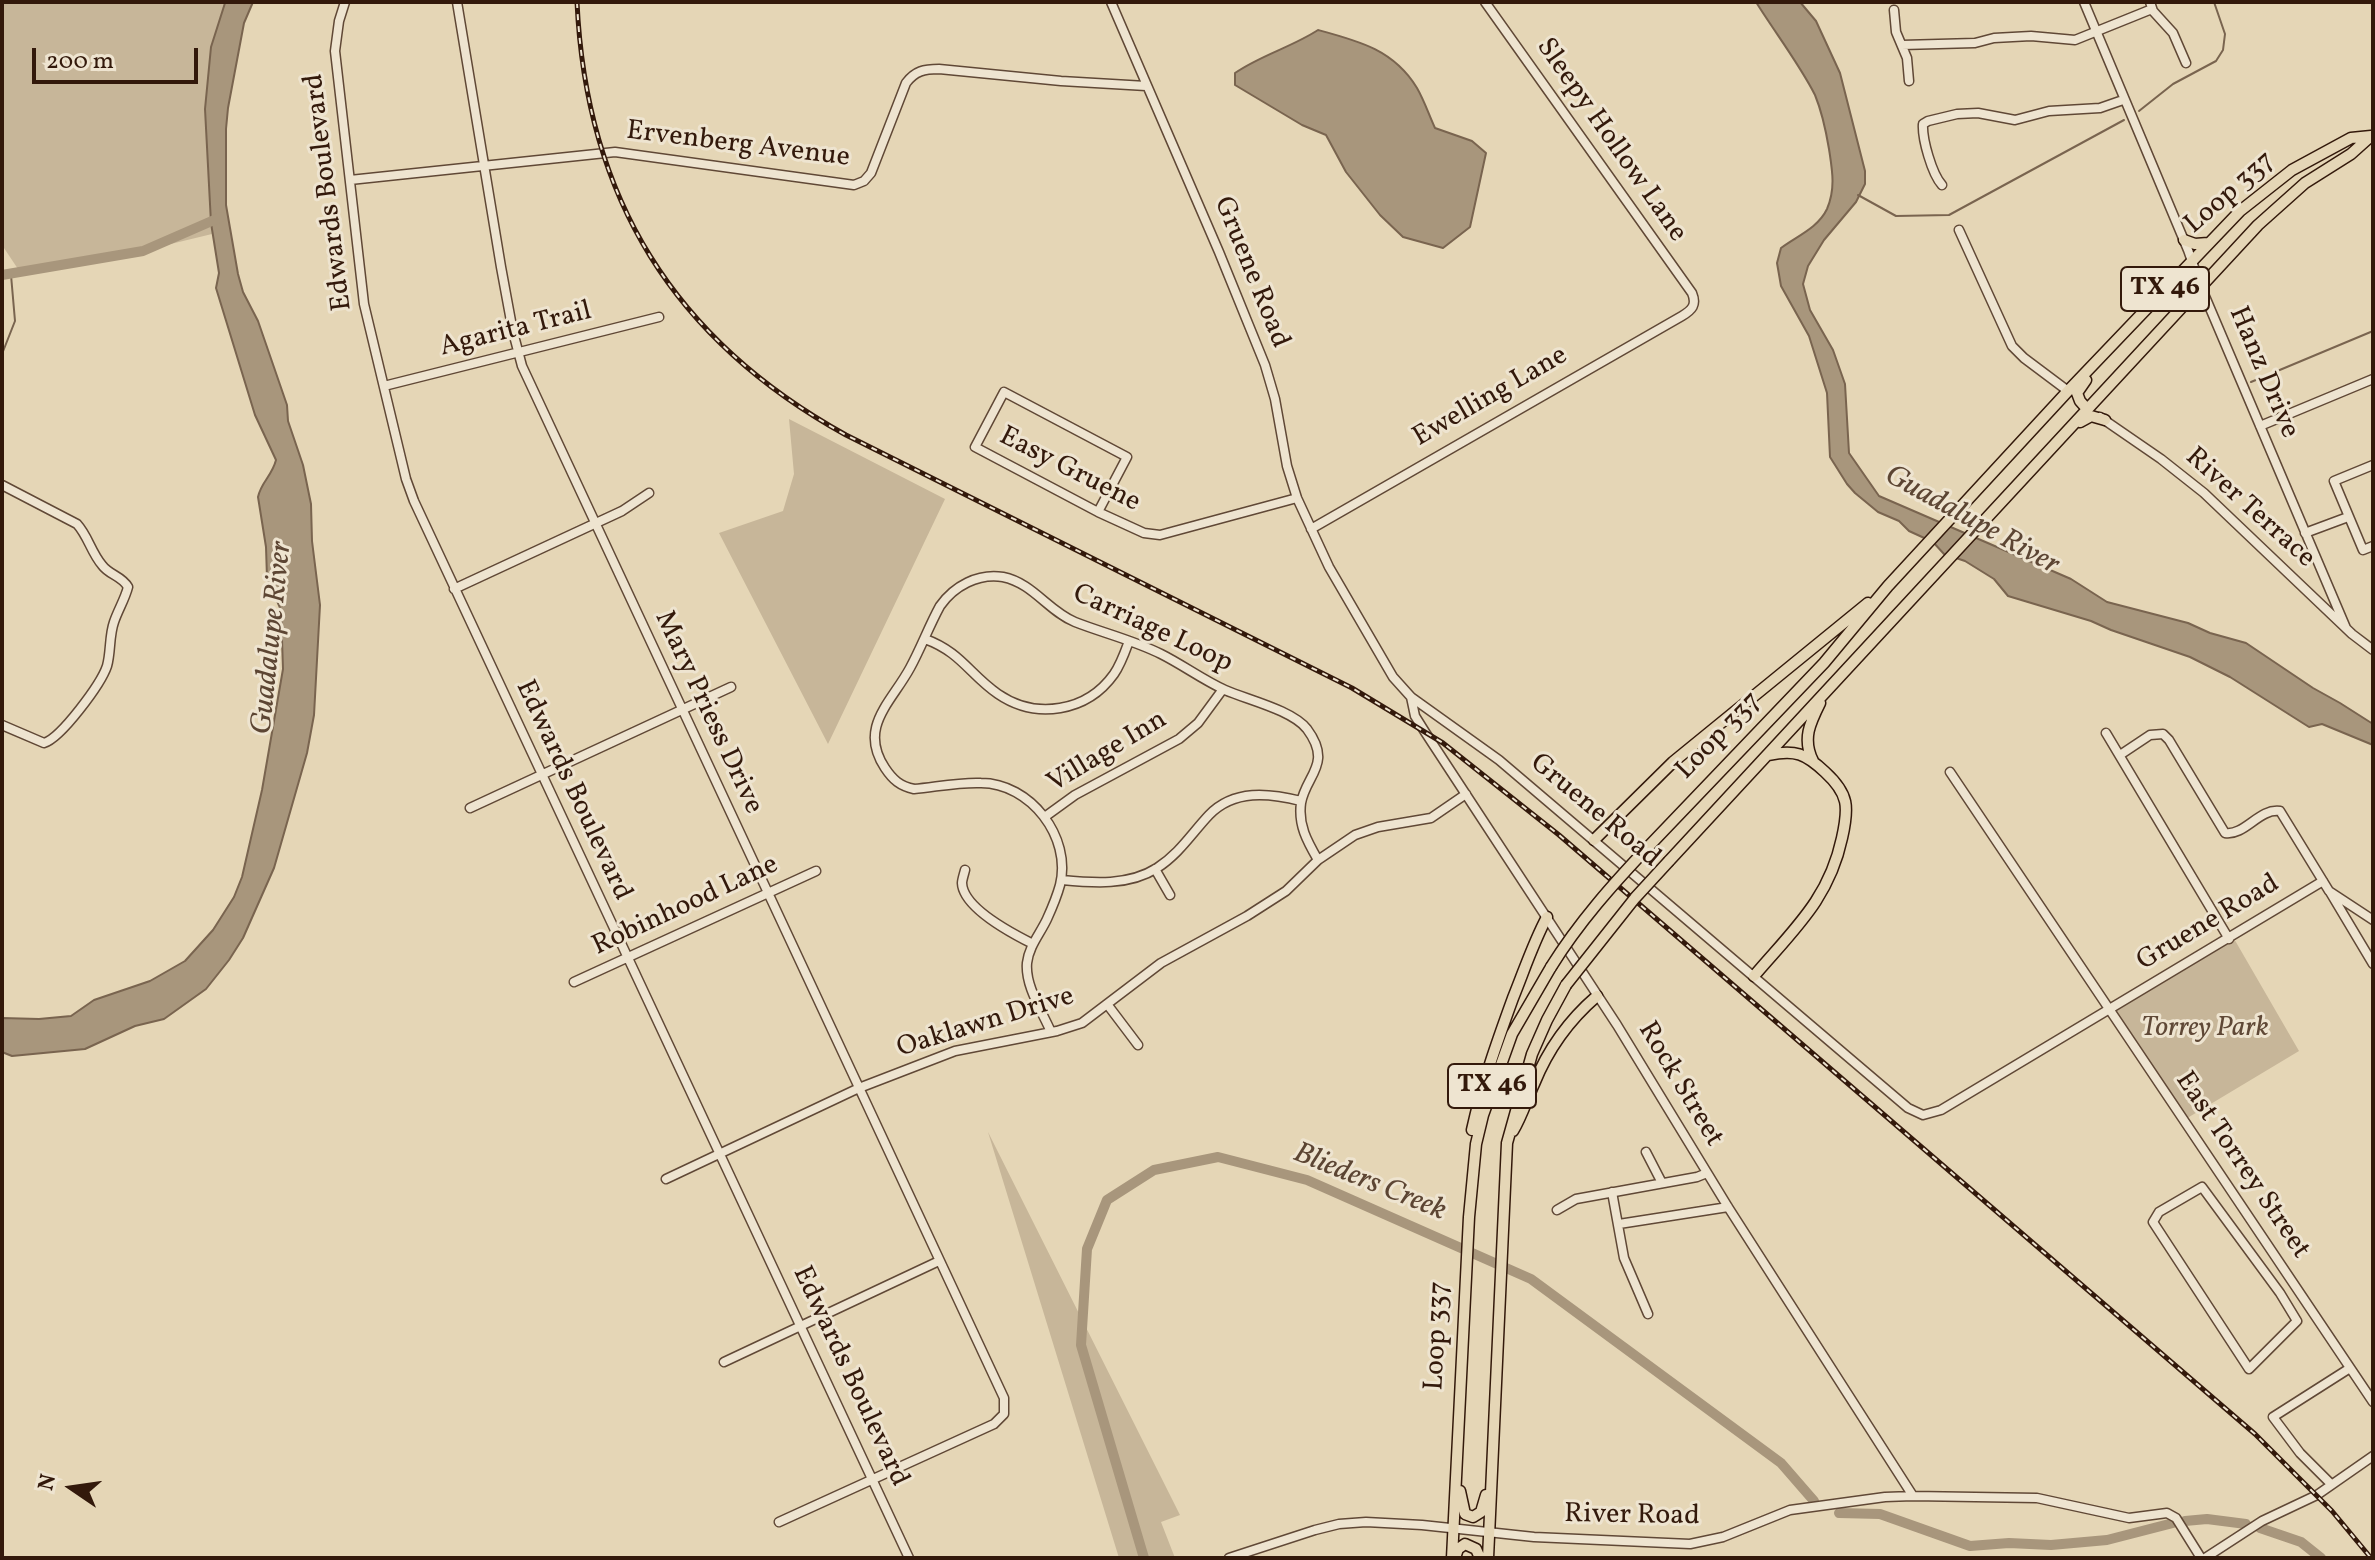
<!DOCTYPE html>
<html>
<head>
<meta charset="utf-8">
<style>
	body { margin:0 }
	#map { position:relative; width:2375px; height:1560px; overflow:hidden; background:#e5d6b6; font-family:Vollkorn,serif }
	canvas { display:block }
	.frame { position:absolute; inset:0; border:4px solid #33190b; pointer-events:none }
	.north { position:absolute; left:32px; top:1448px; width:80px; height:80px; -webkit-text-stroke:6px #eee4d0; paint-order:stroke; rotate:283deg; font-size:22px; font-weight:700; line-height:32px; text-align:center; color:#33190b }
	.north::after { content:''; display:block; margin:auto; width:28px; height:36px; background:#33190b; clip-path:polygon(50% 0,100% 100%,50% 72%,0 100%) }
	.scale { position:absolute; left:32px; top:48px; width:166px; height:36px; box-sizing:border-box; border:4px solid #33190b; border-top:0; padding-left:10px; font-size:24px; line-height:28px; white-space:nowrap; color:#33190b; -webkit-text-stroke:6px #eee4d0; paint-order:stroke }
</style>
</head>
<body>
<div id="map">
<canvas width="2375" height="1560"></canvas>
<div class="frame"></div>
<div class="north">N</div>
<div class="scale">200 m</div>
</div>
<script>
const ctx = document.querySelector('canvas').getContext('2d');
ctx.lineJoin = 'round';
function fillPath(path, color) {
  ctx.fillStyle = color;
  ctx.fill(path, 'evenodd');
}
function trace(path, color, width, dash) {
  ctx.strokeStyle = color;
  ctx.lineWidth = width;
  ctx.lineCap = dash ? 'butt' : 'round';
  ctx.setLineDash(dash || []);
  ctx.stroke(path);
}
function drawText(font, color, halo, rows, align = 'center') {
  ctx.font = font + ' Vollkorn,serif';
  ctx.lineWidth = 6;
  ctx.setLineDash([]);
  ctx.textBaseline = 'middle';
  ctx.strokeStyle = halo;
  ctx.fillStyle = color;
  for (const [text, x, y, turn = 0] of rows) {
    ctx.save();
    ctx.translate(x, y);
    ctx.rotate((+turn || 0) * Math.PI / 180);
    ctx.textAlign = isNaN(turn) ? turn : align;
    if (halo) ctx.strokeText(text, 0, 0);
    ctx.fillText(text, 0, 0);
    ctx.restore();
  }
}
const green = new Path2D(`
	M 2,2 L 225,2 L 211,47 L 205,109 L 212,234 L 150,249 L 18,269 L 2,245 Z
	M 789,419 L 945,499 L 828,744 L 719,533 L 783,511 L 794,474 Z
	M 2233,937 L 2299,1051 L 2184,1120 L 2110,1009 Z
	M 988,1132 L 1180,1515 L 1161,1522 L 1175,1558 L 1119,1558 Z`);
const water = new Path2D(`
	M 253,2 L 244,23 L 228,108 L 226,129 L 226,205 L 238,274 L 243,292 L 258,321 L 287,405 L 288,421 L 303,465 L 311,504 L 312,541 L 320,605 L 314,715 L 307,753 L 274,868 L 243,938 L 229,960 L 206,989 L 164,1019 L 135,1026 L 85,1049 L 12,1056 L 2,1052 L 2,1018 L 39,1019 L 71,1016 L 94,1000 L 150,981 L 185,961 L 213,930 L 234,897 L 242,877 L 262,790 L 283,669 L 281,610 L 267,578 L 266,547 L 258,497 C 261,482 272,476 276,460 L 255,415 L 216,288 L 219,273 L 211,223 L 205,109 L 211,47 L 225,3 Z
	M 1756,2 L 1800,2 L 1816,21 L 1840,73 L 1865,171 L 1865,184 L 1856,202 L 1824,240 L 1808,266 L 1803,284 L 1810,310 L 1833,350 L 1845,384 L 1849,453 L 1879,496 L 2071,579 L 2107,602 L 2188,623 L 2210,633 L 2246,643 L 2313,688 L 2340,703 L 2373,724 L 2373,745 L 2322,724 L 2309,727 L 2230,677 L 2190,657 L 2111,630 L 2091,621 L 2008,596 L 1994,579 L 1965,561 L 1944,554 L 1933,542 L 1909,531 L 1899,521 L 1878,512 L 1855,493 L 1847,484 L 1830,457 L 1827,393 L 1809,336 L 1781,286 L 1777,263 L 1781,248 C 1797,236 1818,228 1827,209 C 1836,188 1832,169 1829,149 C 1826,131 1822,112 1815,95 C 1800,65 1774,31 1756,2 Z
	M 1318,30 C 1359,41 1394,50 1417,88 C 1424,100 1429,115 1435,128 L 1472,141 L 1486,153 L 1470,227 L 1443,248 L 1403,237 L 1380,215 L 1346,172 L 1326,135 L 1302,125 L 1235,85 L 1235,73 C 1261,55 1292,47 1318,30 Z`);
const stream = new Path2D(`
	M 2139,111 L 2173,84 L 2216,61 L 2223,50 L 2225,34 L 2214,2
	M 1858,195 L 1896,216 L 1949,215 L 2124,120
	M 2,354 L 15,321 L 11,275
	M 2251,382 L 2373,331`);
const river = new Path2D(`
	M 2,275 L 143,251 L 221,217
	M 1839,1513 L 1880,1514 L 1970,1546 L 2009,1543 L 2051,1545 L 2107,1540 L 2173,1523
	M 2185,1521 L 2207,1519 L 2246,1524
	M 2260,1528 L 2301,1542 L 2321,1558
	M 1144,1558 L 1081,1345 L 1087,1249 L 1107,1200 L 1154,1170 L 1218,1157 L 1307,1180 L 1531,1279 L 1781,1463 L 1814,1501`);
const minor = new Path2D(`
	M 345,2 L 339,21 L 335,51 L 364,304 L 406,479 L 414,501 L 909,1558
	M 457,2 L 501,267 L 513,332 L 522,366 L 1004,1398 L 1004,1414 L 994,1424 L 779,1522
	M 1111,2 L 1219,252 L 1265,365 L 1275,399 L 1287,466 L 1297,498 L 1329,567 L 1393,677 L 1411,697 L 1499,760 L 1908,1108 L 1923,1115 L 1941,1110 L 2323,881
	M 2084,2 L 2188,250 L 2201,287 L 2346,628
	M 2150,2 L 2153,11 L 2173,33 L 2186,63
	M 1894,10 L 1896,32 L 1907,58 L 1909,81
	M 1902,45 L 1975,43 L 1994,38 L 2031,36 L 2075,40 L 2152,9
	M 350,180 L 615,152 L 854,185 L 864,181 L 871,173 L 906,83 C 915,71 924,69 939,69 L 1061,81 L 1146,86
	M 1942,185 C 1932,174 1922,139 1923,124 L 1928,121 L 1957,114 L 1978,113 L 2015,120 L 2049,111 L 2100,108 L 2123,100
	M 1959,230 L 2012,346 L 2024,358 L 2068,391
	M 384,386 L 659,317
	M 2100,417 L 2161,459 L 2204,493 L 2352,634 L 2373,650
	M 2260,426 L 2373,379
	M 2373,465 L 2334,481 L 2363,550 L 2373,546
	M 2,485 L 77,524 C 88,536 91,552 102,565 C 109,575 122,576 128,587 C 125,599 118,610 114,622 C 109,636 111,652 107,666 C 101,684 61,738 44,743 L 2,725
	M 1098,512 L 1127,457 L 1004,392 L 975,447 L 1098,512 L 1144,533 L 1160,535 L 1297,498
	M 1311,529 L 1682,316 C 1692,310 1697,305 1692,293 L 1485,2
	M 2305,533 L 2348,517
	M 454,589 L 622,511 L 649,493
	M 925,639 C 961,652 970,675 998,694 C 1036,720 1087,712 1114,674 C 1121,664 1125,652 1129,641
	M 1411,697 L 1415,716 L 1425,732 L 1617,1025 L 1728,1207 L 1913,1496
	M 2106,733 L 2229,939
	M 2120,755 L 2150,735 L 2163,734 L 2169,740 L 2225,833 C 2245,836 2259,808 2280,811 L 2329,891 L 2373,920
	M 1950,772 L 2373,1402
	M 470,808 L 731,687
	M 1046,816 L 1075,795 L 1179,739 L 1198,723 L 1223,689
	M 1155,869 L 1170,895
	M 965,870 C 964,874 962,880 962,883 C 963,908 1013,934 1033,944
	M 1062,880 C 1093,883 1129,886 1157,868 C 1179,854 1192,833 1209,815 C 1234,789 1269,793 1301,801
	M 2330,892 L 2373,964
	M 574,982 L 816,871
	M 1107,1004 L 1138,1045
	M 1051,1032 C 1042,1011 1025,986 1027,963 C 1029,946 1040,934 1047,919 C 1052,908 1057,896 1060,885 C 1072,837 1030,783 981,783 C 959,782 936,787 914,789 C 900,786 893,780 885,768 C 858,727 891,703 910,668 C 921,648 929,626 940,606 C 954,586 978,573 1003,577 C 1033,583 1048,611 1075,622 C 1103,633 1133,640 1161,654 C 1183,665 1203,680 1225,690 C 1248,700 1292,710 1307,729 C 1333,764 1306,775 1301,803 C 1298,825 1307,841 1318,860
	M 1646,1152 L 1662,1183
	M 666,1179 L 859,1088 L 955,1051 L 1057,1031 L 1082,1023 L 1161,963 L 1247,916 L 1286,891 L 1318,860 L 1355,835 L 1378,827 L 1431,818 L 1466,794
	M 2202,1187 L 2280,1293 L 2297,1321 L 2249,1369 L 2153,1222 L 2159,1212 Z
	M 1612,1192 L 1624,1258 L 1648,1314
	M 1557,1210 L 1576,1199 L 1697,1177 L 1707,1173
	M 1619,1224 L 1728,1207
	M 724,1362 L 939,1261
	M 2331,1484 L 2300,1453 L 2273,1417 L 2350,1368
	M 1229,1558 L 1315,1530 L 1339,1524 L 1366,1522 L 1422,1525 L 1534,1537 L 1690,1544 L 1723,1537 L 1790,1510 L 1885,1497 L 1913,1496 L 2037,1498 L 2129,1518 L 2167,1513 L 2176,1518 L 2201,1558
	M 2205,1558 L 2262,1521 L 2317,1495 L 2373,1456`);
const major = new Path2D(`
	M 2184,240 L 2195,244 L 2208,243
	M 2086,380 L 2077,393 L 2080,401 L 2087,409
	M 2080,422 L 2091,416 L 2105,420
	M 1813,761 C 1802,739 1810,723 1820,703
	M 1594,840 L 1673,762 L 1868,603
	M 1649,846 L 1824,663 L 1888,586 L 2068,391 L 2240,211 L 2292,170 L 2351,138 L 2371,136
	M 1669,861 L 2258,225 L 2305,183 L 2351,154 L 2370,137
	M 1754,976 C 1794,929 1829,899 1842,838 C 1849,807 1849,794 1825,772 C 1806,754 1795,749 1769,755
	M 1472,1130 C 1482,1084 1497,1042 1513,998 C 1524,971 1533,943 1547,917
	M 1513,1131 C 1522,1116 1527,1099 1534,1084 C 1548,1049 1569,1020 1597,996
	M 1460,1491 L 1465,1514 L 1473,1517 L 1481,1512 L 1486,1495
	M 1452,1558 L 1469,1217 L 1476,1144 L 1483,1115 L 1512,1034 L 1551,967
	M 1455,1558 L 1458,1549 L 1465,1544 L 1476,1549 L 1480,1558
	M 1488,1558 L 1507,1143 L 1532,1054 L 1547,1020 L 1566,985`);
const rail = new Path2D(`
	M 577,2 C 586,198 674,340 846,435 L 1352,688 L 1443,743 L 1559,835 L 2255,1434 L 2332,1511 L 2371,1558`);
const majorBridge = new Path2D(`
	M 1551,967 C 1579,922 1613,884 1649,846
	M 1566,985 L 1635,898 L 1669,861`);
const shields = [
	[2165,289,88],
	[1492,1086,88]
];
const shieldNames = [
	["TX 46",2165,289],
	["TX 46",1492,1086]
];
const streetNames = [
	["Sleepy Hollow Lane",1610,141,55],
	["Ervenberg Avenue",738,146,7],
	["Edwards Boulevard",330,192,-97],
	["Loop 337",2231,194,-41],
	["Gruene Road",1250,273,68],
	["Agarita Trail",516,331,-14],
	["Hanz Drive",2262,373,67],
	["Ewelling Lane",1491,398,-30],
	["Easy Gruene",1069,471,27],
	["River Terrace",2249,509,42],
	["Carriage Loop",1152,630,25],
	["Mary Priess Drive",707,713,65],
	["Loop 337",1720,737,-46],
	["Village Inn",1108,753,-31],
	["Edwards Boulevard",572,791,65],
	["Gruene Road",1594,812,40],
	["Robinhood Lane",686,907,-25],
	["Gruene Road",2209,924,-31],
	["Oaklawn Drive",986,1024,-17],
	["Rock Street",1679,1085,59],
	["East Torrey Street",2241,1166,56],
	["Loop 337",1439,1336,-87],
	["Edwards Boulevard",849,1377,65],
	["River Road",1632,1517,1]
];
const parkNames = [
	["Torrey Park",2205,1030]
];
const waterNames = [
	["Guadalupe River",1971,522,29],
	["Guadalupe River",274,638,-84],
	["Blieders Creek",1369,1184,22]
];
fillPath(green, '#c7b699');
fillPath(water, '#a8967c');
trace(water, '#79644f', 2);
trace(stream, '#79644f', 2);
trace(river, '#a8967c', 10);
trace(minor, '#604836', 11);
trace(major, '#33190b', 13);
trace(minor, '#eee4d0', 8);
trace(major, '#e5d6b6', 10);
trace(rail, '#33190b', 5);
trace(rail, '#eee4d0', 2, [6]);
trace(majorBridge, '#33190b', 13, []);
trace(majorBridge, '#e5d6b6', 10);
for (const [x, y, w] of shields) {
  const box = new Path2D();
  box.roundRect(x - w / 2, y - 22, w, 44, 6);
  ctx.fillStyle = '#eee4d0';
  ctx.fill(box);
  trace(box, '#33190b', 2);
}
drawText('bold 26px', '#33190b', null, shieldNames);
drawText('28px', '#33190b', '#eee4d0', streetNames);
drawText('italic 28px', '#5f4836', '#eee4d0', parkNames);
drawText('italic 30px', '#5c4533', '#eee4d0', waterNames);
</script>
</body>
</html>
